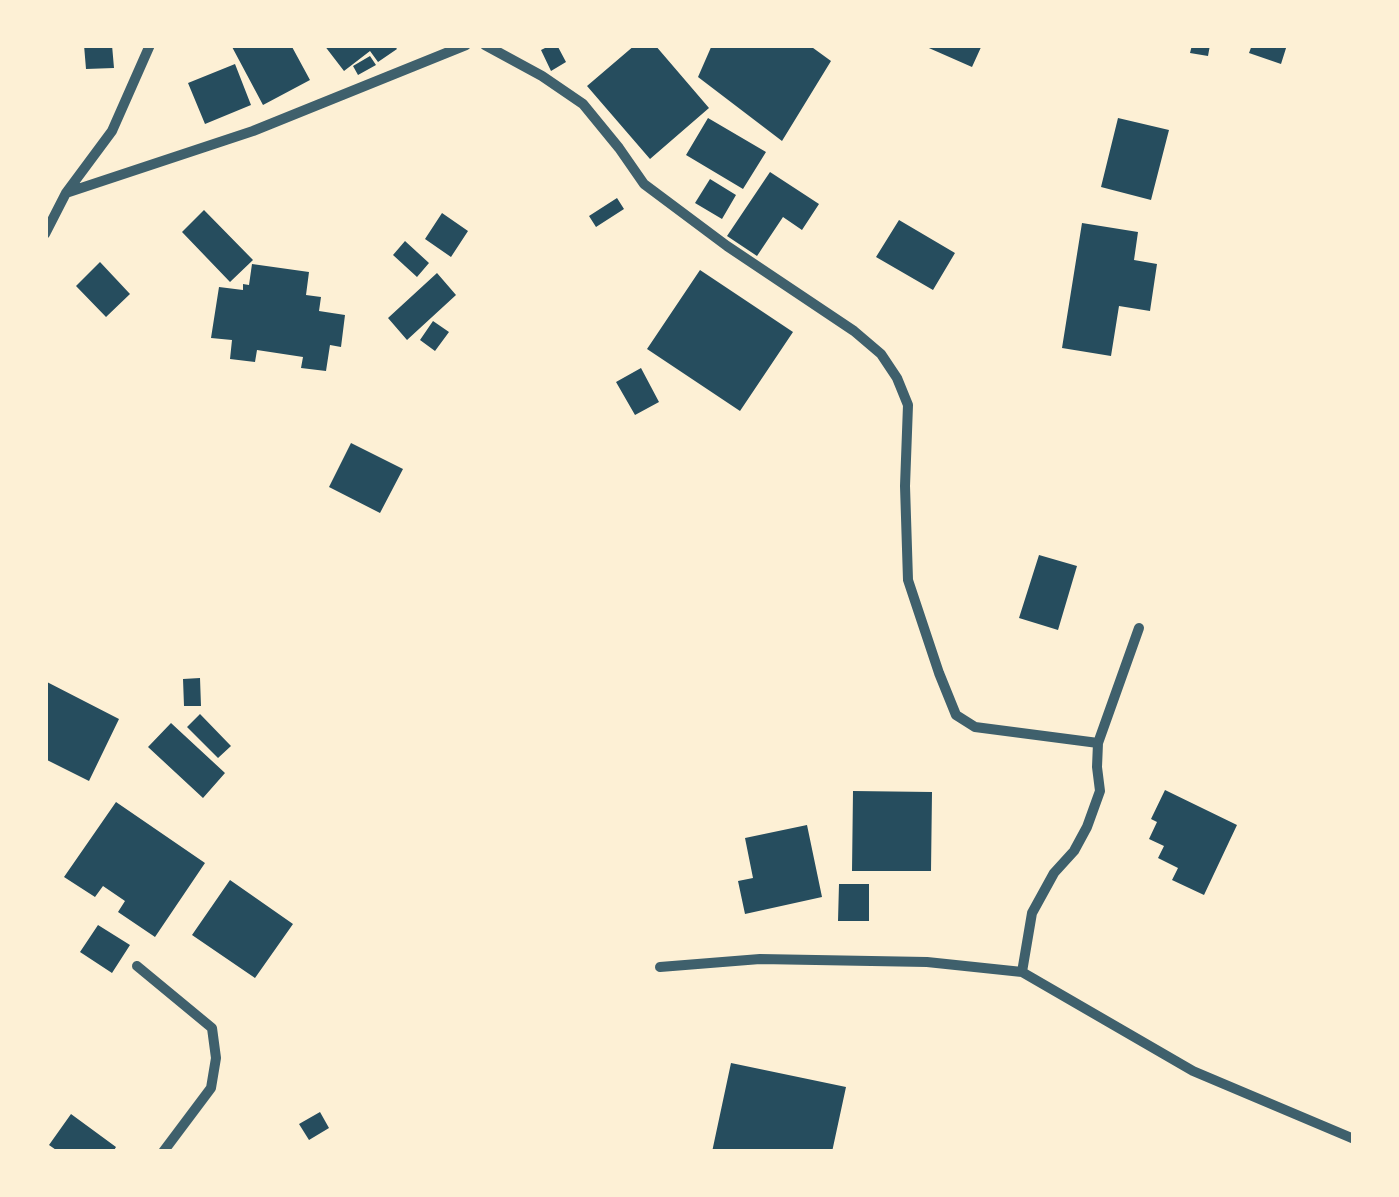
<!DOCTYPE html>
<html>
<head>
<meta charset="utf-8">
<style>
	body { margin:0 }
	#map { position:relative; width:1399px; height:1197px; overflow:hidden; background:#fdf0d5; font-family:"Archivo Narrow",sans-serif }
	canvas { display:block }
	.frame { position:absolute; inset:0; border:48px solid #fdf0d5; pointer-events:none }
</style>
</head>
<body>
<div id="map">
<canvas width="1399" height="1197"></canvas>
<div class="frame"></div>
</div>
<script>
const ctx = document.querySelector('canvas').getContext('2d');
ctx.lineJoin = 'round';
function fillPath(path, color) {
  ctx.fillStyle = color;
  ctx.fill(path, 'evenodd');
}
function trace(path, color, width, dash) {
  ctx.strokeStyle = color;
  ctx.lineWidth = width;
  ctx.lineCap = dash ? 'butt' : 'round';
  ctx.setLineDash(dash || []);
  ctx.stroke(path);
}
const building = new Path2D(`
	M 84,45 L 112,45 L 114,68 L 86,69 Z
	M 231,45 L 291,45 L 310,80 L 263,105 Z
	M 324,45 L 394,45 L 397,49 L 378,62 L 370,51 L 344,71 Z
	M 551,45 L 557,45 L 566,62 L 551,71 L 541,50 Z
	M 635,45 L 655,45 L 709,108 L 650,159 L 587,86 Z
	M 712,45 L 809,45 L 831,61 L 782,141 L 698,77 Z
	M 922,45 L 982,45 L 972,67 Z
	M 1192,45 L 1210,45 L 1208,56 L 1190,53 Z
	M 1252,45 L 1287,45 L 1281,64 L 1249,53 Z
	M 370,56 L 376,65 L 358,75 L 353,66 Z
	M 235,64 L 251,105 L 205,124 L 188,83 Z
	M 708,118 L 766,152 L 743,189 L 686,155 Z
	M 1118,118 L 1169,130 L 1151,200 L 1101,187 Z
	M 770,172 L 819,204 L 802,230 L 783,217 L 757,256 L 727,236 Z
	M 710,179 L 736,195 L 722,219 L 695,203 Z
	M 617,198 L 624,209 L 596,227 L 589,216 Z
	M 204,210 L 253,260 L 230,282 L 182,232 Z
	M 442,213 L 468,231 L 451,257 L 425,239 Z
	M 899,220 L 955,253 L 933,290 L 876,257 Z
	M 1082,223 L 1138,232 L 1134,260 L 1157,264 L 1150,311 L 1119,306 L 1111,356 L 1062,348 Z
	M 405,241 L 429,263 L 417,277 L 393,255 Z
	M 100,262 L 130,294 L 106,317 L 76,286 Z
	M 252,264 L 309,272 L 306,295 L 321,297 L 319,311 L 345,315 L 341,347 L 330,345 L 326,371 L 301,368 L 303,357 L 257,350 L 255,362 L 230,359 L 232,340 L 211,338 L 219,287 L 243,290 L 243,284 L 249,285 Z
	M 700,270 L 793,332 L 740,411 L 647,349 Z
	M 437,273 L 456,295 L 407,340 L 388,318 Z
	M 433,321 L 449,332 L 435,351 L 420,340 Z
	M 641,368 L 659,402 L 635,415 L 616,382 Z
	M 351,443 L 403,469 L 380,513 L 329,487 Z
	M 1039,555 L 1077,566 L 1058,630 L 1019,618 Z
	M 200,678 L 201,706 L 184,706 L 183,679 Z
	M 47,682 L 119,719 L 89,781 L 45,759 Z
	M 200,714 L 231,746 L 218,758 L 187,727 Z
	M 171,723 L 225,773 L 203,798 L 148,747 Z
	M 1165,790 L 1237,825 L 1204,895 L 1172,880 L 1178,868 L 1158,858 L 1164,846 L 1149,839 L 1157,822 L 1151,819 Z
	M 853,791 L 932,792 L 931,871 L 852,871 Z
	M 116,802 L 205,863 L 155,937 L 118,912 L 125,901 L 103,886 L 95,897 L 64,877 Z
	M 807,825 L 822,897 L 745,914 L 738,881 L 753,878 L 745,838 Z
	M 230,880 L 293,924 L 255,978 L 192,935 Z
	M 839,884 L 869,884 L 869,921 L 838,921 Z
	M 98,925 L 130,945 L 112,973 L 80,952 Z
	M 731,1063 L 846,1087 L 832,1152 L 712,1152 Z
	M 320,1112 L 329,1128 L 309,1140 L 299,1124 Z
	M 71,1114 L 116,1147 L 113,1152 L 59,1152 L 49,1145 Z`);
const minor = new Path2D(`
	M 485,45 L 542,76 L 583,104 L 619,148 L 644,184 L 727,246 L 854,331 L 881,354 L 897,378 L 908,405 L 905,486 L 908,580 L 939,673 L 956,715 L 975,727 L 1098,743
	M 66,193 L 253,131 L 466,45
	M 45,234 L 66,193 L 112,131 L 150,45
	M 137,966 L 212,1028 L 216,1058 L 211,1088 L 163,1152
	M 660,967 L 760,959 L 927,962 L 1022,972 L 1193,1071 L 1354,1139
	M 1022,972 L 1032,913 L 1054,873 L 1074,851 L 1087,827 L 1100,791 L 1097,767 L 1098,743 L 1139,628`);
fillPath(building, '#264d5e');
trace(minor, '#3f606c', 10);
</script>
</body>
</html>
